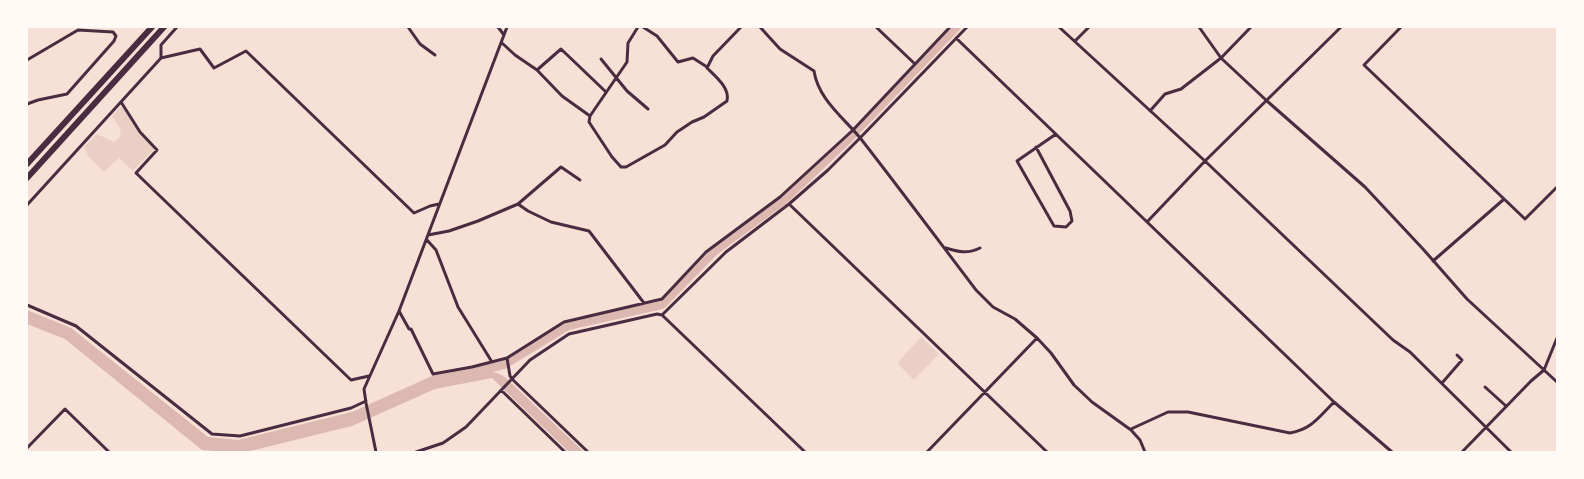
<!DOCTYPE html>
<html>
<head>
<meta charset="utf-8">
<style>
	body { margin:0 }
	#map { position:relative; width:1584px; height:479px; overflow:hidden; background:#f7e1d7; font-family:"Open Sans",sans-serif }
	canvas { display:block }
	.frame { position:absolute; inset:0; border:28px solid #fffaf5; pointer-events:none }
</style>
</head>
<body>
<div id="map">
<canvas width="1584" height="479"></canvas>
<div class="frame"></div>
</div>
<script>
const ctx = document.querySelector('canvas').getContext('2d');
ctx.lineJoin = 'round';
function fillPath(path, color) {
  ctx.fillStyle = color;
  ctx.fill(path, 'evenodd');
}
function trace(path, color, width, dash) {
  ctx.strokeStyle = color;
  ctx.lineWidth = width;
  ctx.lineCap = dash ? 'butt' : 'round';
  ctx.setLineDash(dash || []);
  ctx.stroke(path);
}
const green = new Path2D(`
	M 120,107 L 123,108 L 138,132 L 154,149 L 133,171 L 119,158 L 104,172 L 88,156 L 84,147 L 97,134 L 114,142 L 119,138 L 121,130 L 112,116 Z
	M 921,337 L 939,354 L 914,380 L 897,363 Z`);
const water = new Path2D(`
	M 27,310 L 71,328 L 208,437 L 238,440 L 352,412 L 432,376 L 480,367 L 482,373 C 493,371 497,372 506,378 L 584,452 L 569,452 L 492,378 L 435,389 L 352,426 L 246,452 L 225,452 L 202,450 L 65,339 L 27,324 Z`);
const canal = new Path2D(`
	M 474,372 L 504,365 L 568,326 L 662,305 L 715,251 L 783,201 L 846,142 L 957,27`);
const minor = new Path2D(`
	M 408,27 L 420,44 L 435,55
	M 498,27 L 504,35
	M 638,27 L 628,43 L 627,62 L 590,116 L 589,122 L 612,157 L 621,167 L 626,167 L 665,145 L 677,132 L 692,122 L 704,117 L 727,101 C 730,88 716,77 707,68 L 713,56 L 741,27
	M 643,27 L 657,36 L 678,62 L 693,58 L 707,67
	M 760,27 L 780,49 L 814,71 C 818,99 844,118 861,139 C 900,189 938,240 976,290 L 993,307 L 1015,319 L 1037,338 L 1051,353 L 1074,385 L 1092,402 L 1131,430 L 1140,440 L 1145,452
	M 876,27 L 915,64
	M 1059,27 L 1205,161 L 1393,340 L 1410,352 L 1511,452
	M 1199,27 L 1221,58 L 1267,101 L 1365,187 L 1423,249 L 1467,299 L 1557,382
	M 1401,27 L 1364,65 L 1525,219 L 1557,187
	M 956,38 L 1334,402 L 1392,452
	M 1075,41 L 1089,27
	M 502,43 L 515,55 L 537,70 L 562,96 L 590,116
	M 161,58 L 161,45 L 177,27
	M 601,59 L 627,91 L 648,109
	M 27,60 L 78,30 L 113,32 L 116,36 L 114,41 L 67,94 L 38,100 L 27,104
	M 537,70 L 561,49 L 606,92
	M 121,102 L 140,132 L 157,150 L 136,173 L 351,380 L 369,376
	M 1150,111 L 1165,94 L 1181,89 L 1221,58 L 1251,27
	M 1036,147 L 1070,211 L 1072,221 L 1066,227 L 1054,226 L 1017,161 L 1056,134
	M 518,204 L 528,211 L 551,222 L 589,231 L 644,303
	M 789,204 L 1047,452
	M 27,205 L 161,58 L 200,49 L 214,68 L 246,51 L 414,213 L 430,206 L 439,204
	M 1147,222 L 1205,161 L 1341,27
	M 428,235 L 449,231 L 478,221 L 518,204 L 561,167 L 580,180
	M 427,240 L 436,250 L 458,307 L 492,362
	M 946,248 C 958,252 968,254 980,248
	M 1433,261 L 1503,200
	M 27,305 L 76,326 L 212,434 L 240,436 L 351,408 L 366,401
	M 399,311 L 409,329 L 411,329 L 433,374 L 472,367 L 507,358 L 564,322 L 662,299 L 706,252 L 780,197 L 853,130 L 950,27
	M 662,315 L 726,252 L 789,204 L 828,170 L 860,138 L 967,27
	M 507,358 L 510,376 L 512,379 L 588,452
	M 1442,383 L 1462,360 L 1457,355
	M 1485,387 L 1506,406
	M 501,390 L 565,452
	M 1131,429 L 1168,412 L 1188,412 L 1290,433 C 1312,429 1319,417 1334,402
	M 27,448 L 65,409 L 109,452
	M 376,452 L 366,403 L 364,389 L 399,311 L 507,27
	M 416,452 L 443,443 L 466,427 L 530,360 L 569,334 L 657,314 L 662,315 L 805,452
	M 927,452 L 1037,338
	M 1462,452 L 1531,381 L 1544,370 L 1557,338`);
const motorway = new Path2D(`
	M 27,164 L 152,27
	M 27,178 L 164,27`);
fillPath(green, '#ebcfc5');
fillPath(water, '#dcb8b0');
trace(canal, '#dcb8b0', 8);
trace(minor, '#4a2c40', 3);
trace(motorway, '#4a2c40', 6);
</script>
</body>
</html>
